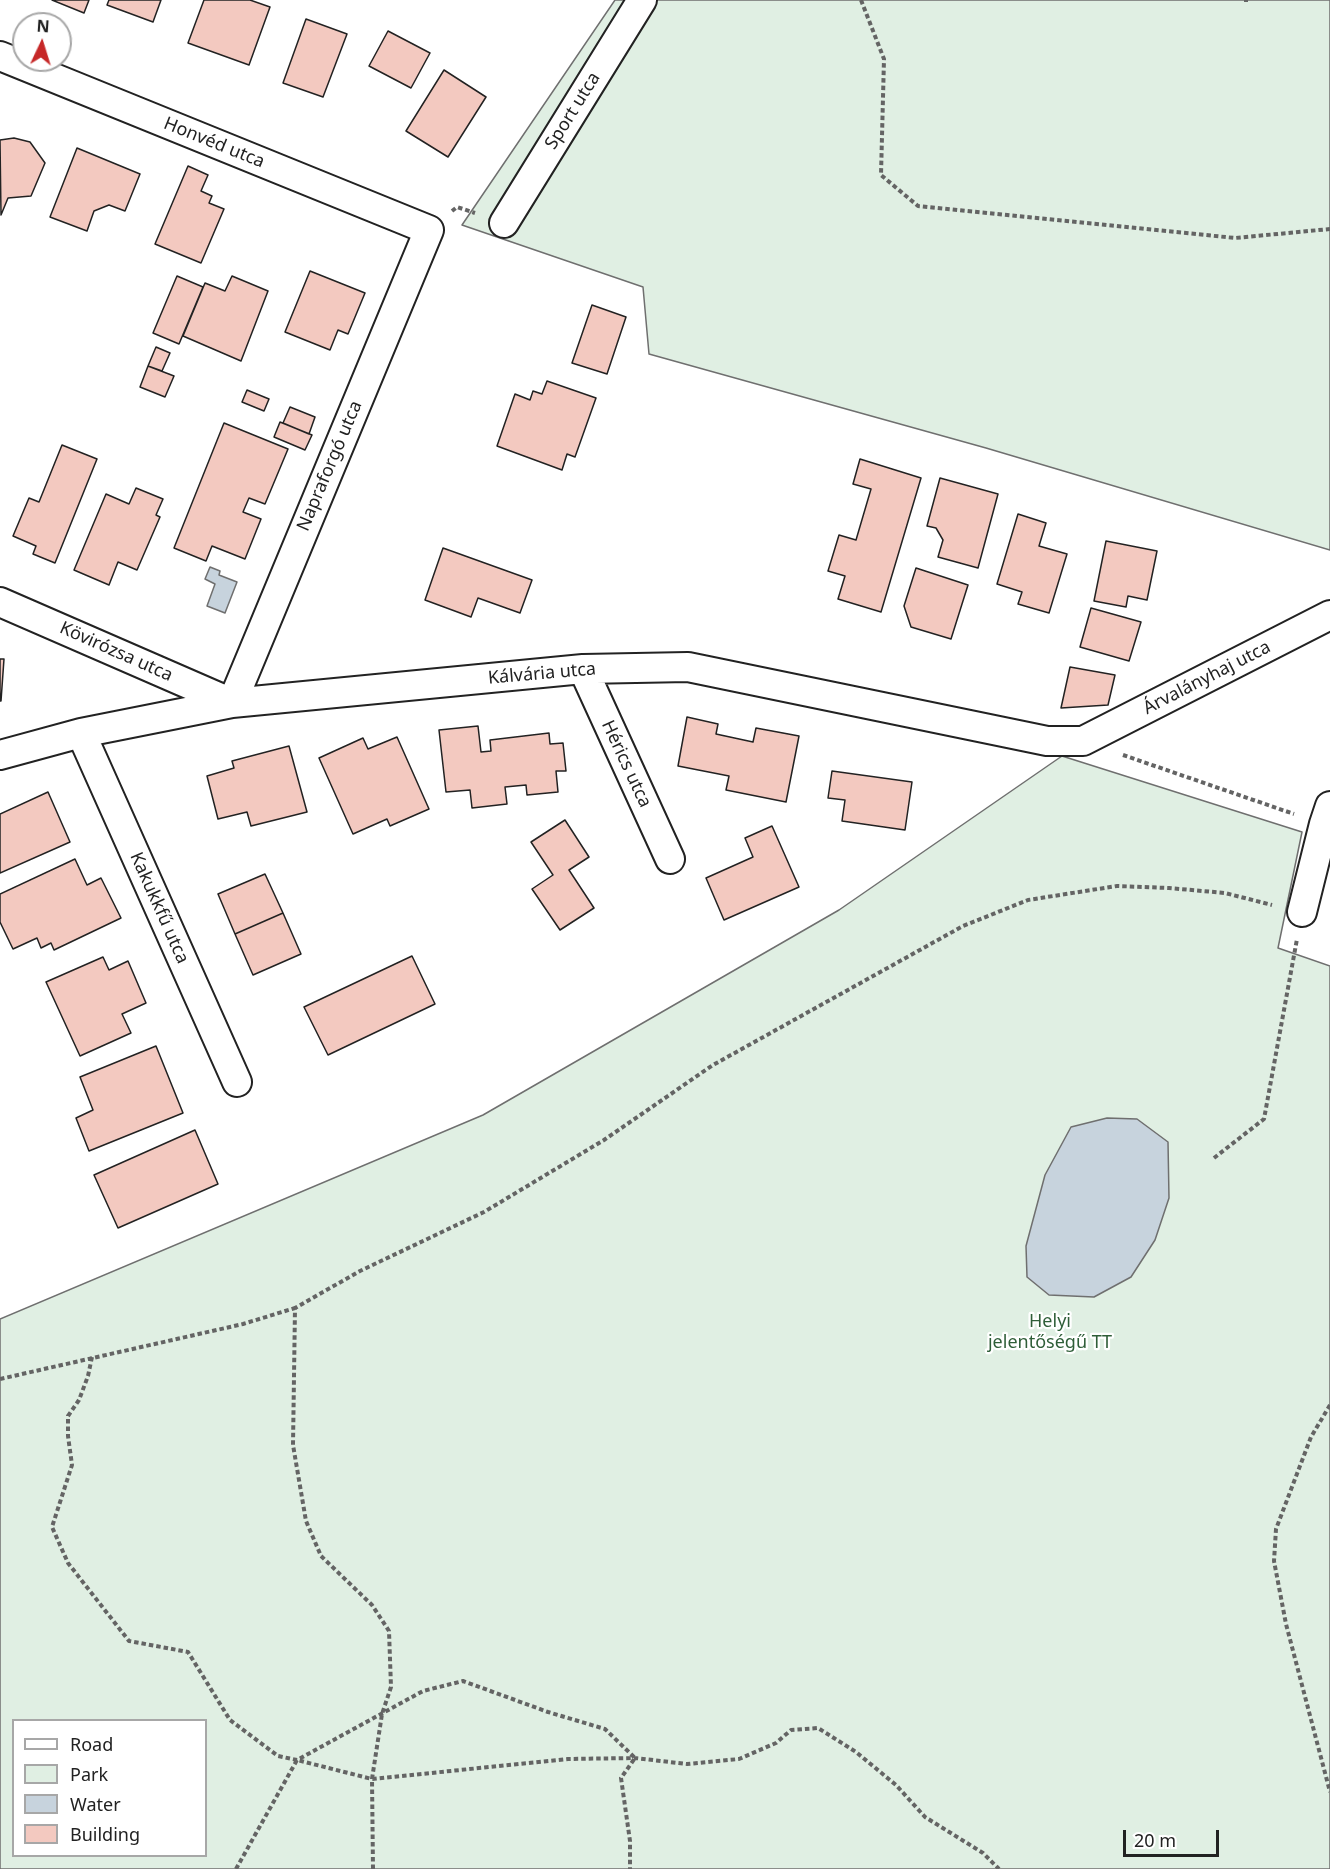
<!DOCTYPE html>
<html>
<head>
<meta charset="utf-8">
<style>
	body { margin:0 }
	#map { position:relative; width:1330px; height:1869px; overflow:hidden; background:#fff; font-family:"Noto Sans",sans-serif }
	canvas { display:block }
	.legend { position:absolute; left:12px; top:1719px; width:195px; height:138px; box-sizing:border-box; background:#fff; border:2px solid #a7a7a7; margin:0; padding:8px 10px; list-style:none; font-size:18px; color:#222 }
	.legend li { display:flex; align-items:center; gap:12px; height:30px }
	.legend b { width:30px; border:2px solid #a7a7a7 }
	.north { position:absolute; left:12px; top:12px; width:60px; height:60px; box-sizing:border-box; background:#fff; border:2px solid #a7a7a7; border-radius:50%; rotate:4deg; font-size:16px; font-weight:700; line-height:24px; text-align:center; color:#222 }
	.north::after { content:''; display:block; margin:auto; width:21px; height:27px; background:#c62828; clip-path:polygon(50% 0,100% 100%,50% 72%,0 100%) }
	.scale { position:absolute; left:1123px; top:1830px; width:96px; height:27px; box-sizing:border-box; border:3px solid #222; border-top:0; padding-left:8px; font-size:18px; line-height:21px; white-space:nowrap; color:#222; -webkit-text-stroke:4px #fff; paint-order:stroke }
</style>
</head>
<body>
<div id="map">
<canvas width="1330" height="1869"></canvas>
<ul class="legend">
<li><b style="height:8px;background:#fff"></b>Road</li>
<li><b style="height:16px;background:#e0efe3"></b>Park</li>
<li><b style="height:16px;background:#c7d3dd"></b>Water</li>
<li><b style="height:16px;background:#f3c9c0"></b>Building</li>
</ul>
<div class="north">N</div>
<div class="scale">20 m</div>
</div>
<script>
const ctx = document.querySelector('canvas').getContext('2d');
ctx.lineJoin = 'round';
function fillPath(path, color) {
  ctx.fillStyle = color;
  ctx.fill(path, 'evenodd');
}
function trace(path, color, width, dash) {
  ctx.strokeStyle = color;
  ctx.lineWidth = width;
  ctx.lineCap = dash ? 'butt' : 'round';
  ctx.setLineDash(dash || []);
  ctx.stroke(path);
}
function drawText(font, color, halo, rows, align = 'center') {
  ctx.font = font + ' "Noto Sans",sans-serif';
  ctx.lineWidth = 4.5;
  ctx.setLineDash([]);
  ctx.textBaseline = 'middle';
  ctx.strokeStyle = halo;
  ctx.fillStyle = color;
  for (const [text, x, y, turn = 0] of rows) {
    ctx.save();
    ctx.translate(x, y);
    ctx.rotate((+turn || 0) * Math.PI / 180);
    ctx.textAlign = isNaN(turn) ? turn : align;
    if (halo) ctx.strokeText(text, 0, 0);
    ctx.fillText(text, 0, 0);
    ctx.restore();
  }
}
const green = new Path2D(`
	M 615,0 L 1330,0 L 1330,550 L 986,448 L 649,354 L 643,287 L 462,225 Z
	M 1062,756 L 1302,832 L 1278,948 L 1330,966 L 1330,1869 L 0,1869 L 0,1319 L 483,1115 L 839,910 ZM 14,1720 L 206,1720 L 206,1856 L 14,1856 Z`);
const water = new Path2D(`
	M 210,567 L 220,571 L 219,575 L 237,582 L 225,613 L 207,606 L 215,584 L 205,579 Z
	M 1107,1118 L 1137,1119 L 1168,1142 L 1169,1198 L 1155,1240 L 1131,1277 L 1094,1297 L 1049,1295 L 1027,1277 L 1026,1246 L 1045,1175 L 1071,1127 Z`);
const building = new Path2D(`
	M 52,0 L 89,0 L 84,13 Z
	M 109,0 L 161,0 L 153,22 L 107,5 Z
	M 204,0 L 250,0 L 270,7 L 249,65 L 188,43 Z
	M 306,19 L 347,34 L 323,97 L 283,83 Z
	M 388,31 L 430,53 L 411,88 L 369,66 Z
	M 444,70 L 486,97 L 448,157 L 406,131 Z
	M 14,138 L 30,142 L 45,163 L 31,196 L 8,198 L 1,215 L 0,140 Z
	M 77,148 L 140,174 L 125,211 L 109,205 L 94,211 L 87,231 L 50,217 Z
	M 188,166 L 208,175 L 201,191 L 212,196 L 209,203 L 224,209 L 201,263 L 155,244 Z
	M 310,271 L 365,293 L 348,334 L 338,330 L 330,350 L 285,332 Z
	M 177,276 L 203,287 L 179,344 L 153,333 Z
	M 232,276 L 268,291 L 241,361 L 183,336 L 205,283 L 225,291 Z
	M 592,305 L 626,317 L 607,374 L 572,363 Z
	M 156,347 L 170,353 L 162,371 L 148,366 Z
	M 148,366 L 174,376 L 165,397 L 140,387 Z
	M 547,381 L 596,398 L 575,457 L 567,454 L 562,470 L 497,446 L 515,394 L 530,400 L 533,391 L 542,394 Z
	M 247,390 L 269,399 L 264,411 L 242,402 Z
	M 290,407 L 315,417 L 309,434 L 283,423 Z
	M 280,422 L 312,435 L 305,450 L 274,437 Z
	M 224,423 L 288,449 L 265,504 L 249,498 L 243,512 L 261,519 L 245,559 L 212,546 L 206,561 L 174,548 Z
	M 62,445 L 97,459 L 55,563 L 33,554 L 36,546 L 13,536 L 29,498 L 39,502 Z
	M 860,459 L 921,478 L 881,612 L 838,599 L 845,576 L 828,571 L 839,535 L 856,540 L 871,489 L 853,484 Z
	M 940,478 L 998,494 L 978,568 L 938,557 L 943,540 L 936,528 L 927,526 Z
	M 136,488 L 163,499 L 156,515 L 160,517 L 137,570 L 118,562 L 109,585 L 74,570 L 106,494 L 129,504 Z
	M 1018,514 L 1046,523 L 1039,546 L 1067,554 L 1049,613 L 1018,604 L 1022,592 L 997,584 Z
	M 1106,541 L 1157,551 L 1147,600 L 1128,596 L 1126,607 L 1094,601 Z
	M 443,548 L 532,580 L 520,613 L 478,598 L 471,617 L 425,600 Z
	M 916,568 L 968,585 L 951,639 L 911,627 L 904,606 Z
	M 1091,608 L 1141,622 L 1129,661 L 1080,647 Z
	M 0,659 L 4,659 L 1,701 L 0,701 Z
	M 1070,667 L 1115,675 L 1108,705 L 1061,708 Z
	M 687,717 L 718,724 L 716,734 L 753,742 L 756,728 L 799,736 L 786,802 L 726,790 L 729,776 L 678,766 Z
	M 478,726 L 481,752 L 491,751 L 490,740 L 549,733 L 550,744 L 563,743 L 566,771 L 556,771 L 558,792 L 527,795 L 526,785 L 505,787 L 507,804 L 472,808 L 470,790 L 446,792 L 439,730 Z
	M 397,737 L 429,809 L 390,826 L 387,819 L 353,834 L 319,758 L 363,738 L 368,749 Z
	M 289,746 L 307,812 L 251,826 L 247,812 L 218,819 L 207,776 L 234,768 L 232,761 Z
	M 832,771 L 912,782 L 905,830 L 842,821 L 845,800 L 828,798 Z
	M 48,792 L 70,842 L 0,873 L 0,814 Z
	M 565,820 L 589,857 L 569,870 L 594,908 L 560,930 L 532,889 L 553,875 L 531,842 Z
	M 772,826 L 799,887 L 724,920 L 706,878 L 753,857 L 745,838 Z
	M 75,859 L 87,885 L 101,878 L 121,918 L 54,950 L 51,943 L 41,948 L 37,938 L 13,949 L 0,922 L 0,894 Z
	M 265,874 L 283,913 L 235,934 L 218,894 Z
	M 283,913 L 301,954 L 253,975 L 235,934 Z
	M 412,956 L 435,1004 L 328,1055 L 304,1007 Z
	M 103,957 L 109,970 L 128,961 L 146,1003 L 122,1014 L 131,1033 L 80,1056 L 46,982 Z
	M 156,1046 L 183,1113 L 89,1151 L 76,1118 L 93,1110 L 80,1077 Z
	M 195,1130 L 218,1184 L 118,1228 L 94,1175 Z`);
const path = new Path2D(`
	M 861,0 L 884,59 L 881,175 L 918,206 L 1235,238 L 1330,229
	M 1244,0 L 1248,0
	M 452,211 L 457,207 L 475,213
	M 1123,755 L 1294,814
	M 1214,1158 L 1264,1119 L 1297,939
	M 92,1357 L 88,1376 L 79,1400 L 68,1416 L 68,1436 L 72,1465 L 52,1527 L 68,1563 L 129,1641 L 188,1652 L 230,1720 L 278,1756 L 297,1760 L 423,1691 L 463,1681 L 548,1712 L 605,1729 L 635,1758 L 621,1778 L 630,1841 L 630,1869
	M 0,1379 L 243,1324 L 295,1308
	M 1330,1405 L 1311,1437 L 1276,1529 L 1274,1561 L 1286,1624 L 1330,1792
	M 236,1869 L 297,1760 L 372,1779 L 568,1759 L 635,1758 L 687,1764 L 739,1759 L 776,1743 L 791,1730 L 818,1728 L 856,1752 L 896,1785 L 925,1817 L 983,1853 L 999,1869
	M 373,1869 L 372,1779 L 382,1714 L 391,1687 L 389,1631 L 372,1605 L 321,1556 L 306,1521 L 293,1445 L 295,1308 L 360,1271 L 484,1212 L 604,1140 L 713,1065 L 963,926 L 1028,900 L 1117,886 L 1169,888 L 1225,893 L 1272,905`);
const minor = new Path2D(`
	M 0,56 L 429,230 L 232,703
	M 504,223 L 642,0
	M 0,602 L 232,703
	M 583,669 L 670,859
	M 81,733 L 237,1082
	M 0,755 L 81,733 L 232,703 L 583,669 L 688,667 L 1047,741 L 1083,741 L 1330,615
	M 1302,912 L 1324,824 L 1330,806`);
const streetNames = [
	["Sport utca",573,111,-58],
	["Honvéd utca",214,143,22],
	["Napraforgó utca",330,466,-67],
	["Kövirózsa utca",116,652,24],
	["Kálvária utca",542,674,-5],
	["Árvalányhaj utca",1207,678,-27],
	["Hérics utca",626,764,65],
	["Kakukkfű utca",159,908,66]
];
const parkNames = [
	["Helyi",1050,1322],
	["jelentőségű TT",1050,1343]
];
fillPath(green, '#e0efe3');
trace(green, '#6f6f6f', 1.5);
fillPath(water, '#c7d3dd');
trace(water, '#6f6f6f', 1.5);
fillPath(building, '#f3c9c0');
trace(building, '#222', 1.5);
trace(minor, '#222', 32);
trace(path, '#646464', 4, [4.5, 3]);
trace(minor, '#fff', 28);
drawText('18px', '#222', '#fff', streetNames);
drawText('18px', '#2f5e38', '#fff', parkNames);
</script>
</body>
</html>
